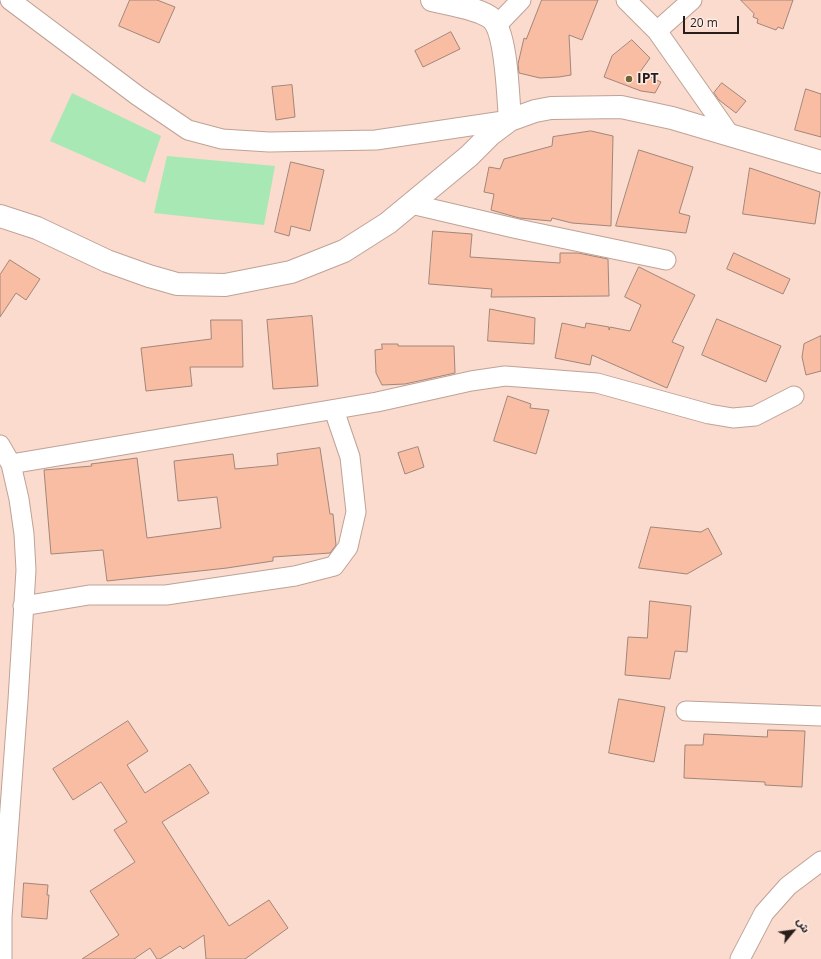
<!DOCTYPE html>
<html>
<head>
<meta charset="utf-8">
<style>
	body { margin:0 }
	#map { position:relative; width:821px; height:959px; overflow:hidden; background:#fadbce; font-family:"Open Sans","Noto Sans Arabic",sans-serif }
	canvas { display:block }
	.north { position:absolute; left:773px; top:911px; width:40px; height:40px; -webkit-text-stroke:3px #feece4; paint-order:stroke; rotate:61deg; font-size:11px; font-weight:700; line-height:16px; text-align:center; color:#281d19 }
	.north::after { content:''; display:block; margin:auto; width:14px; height:18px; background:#281d19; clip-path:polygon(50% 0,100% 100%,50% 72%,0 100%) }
	.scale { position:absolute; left:683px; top:16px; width:56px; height:18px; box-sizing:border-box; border:2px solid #281d19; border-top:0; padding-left:5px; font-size:12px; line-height:14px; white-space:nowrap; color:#281d19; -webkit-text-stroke:3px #feece4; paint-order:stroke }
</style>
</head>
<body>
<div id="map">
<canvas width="821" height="959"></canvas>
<div class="north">ش</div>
<div class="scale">20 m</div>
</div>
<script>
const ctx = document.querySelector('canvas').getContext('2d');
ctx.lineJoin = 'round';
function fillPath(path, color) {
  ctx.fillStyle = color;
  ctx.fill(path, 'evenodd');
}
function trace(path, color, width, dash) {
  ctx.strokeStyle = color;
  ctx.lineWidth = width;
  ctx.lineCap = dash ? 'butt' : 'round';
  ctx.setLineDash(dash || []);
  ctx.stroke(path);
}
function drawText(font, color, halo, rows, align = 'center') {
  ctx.font = font + ' "Open Sans",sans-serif';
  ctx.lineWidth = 3;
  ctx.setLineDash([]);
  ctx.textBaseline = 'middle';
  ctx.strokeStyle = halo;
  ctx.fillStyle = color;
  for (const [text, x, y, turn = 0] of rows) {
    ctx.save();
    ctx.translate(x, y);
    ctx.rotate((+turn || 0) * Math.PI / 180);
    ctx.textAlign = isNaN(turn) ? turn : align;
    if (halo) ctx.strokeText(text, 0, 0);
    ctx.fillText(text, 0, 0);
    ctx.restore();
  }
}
const green = new Path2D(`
	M 72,93 L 161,136 L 145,183 L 50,141 Z
	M 167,156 L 275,166 L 264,225 L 154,213 Z`);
const building = new Path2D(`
	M 130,0 L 157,0 L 175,7 L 159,43 L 119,26 Z
	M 542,0 L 598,0 L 582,40 L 569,35 L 571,75 L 559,77 L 540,78 L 519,73 L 518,64 L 524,38 L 526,39 Z
	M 741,0 L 793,0 L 783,29 L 778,27 L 776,30 L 757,23 L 758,19 L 753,17 L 754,14 Z
	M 451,32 L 460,49 L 423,67 L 415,51 Z
	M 632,40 L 650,58 L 640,72 L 661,82 L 655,93 L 641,91 L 604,77 L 612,56 Z
	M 722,83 L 746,101 L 736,113 L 719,100 L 714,93 Z
	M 292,85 L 295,117 L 276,120 L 272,87 Z
	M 806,89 L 821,94 L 821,137 L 795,130 Z
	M 591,131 L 613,136 L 611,226 L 572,223 L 552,218 L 551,221 L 519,218 L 491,210 L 494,194 L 484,192 L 489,167 L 500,169 L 504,159 L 552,146 L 553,137 Z
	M 639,150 L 693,167 L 679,213 L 690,216 L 686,233 L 616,226 Z
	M 291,162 L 324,170 L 310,231 L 291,226 L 289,236 L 275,232 Z
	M 750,168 L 820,192 L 815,224 L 743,214 Z
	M 433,231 L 472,234 L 470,257 L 560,263 L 560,253 L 578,253 L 608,259 L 609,296 L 491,297 L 492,289 L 429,284 Z
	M 734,253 L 790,279 L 783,294 L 727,269 Z
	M 10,260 L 40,279 L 26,300 L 16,293 L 0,317 L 0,275 Z
	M 639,267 L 695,295 L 672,342 L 684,347 L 667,388 L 592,355 L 590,365 L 555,358 L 562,323 L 585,328 L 586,323 L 609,327 L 609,330 L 610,327 L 630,331 L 641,305 L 625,297 Z
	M 490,309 L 535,318 L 534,344 L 488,341 Z
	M 312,316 L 318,386 L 273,389 L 267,320 Z
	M 717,319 L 781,346 L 766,382 L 702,355 Z
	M 211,320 L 242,320 L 243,367 L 190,367 L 192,386 L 146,391 L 141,348 L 211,339 Z
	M 821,336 L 821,371 L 806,375 L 802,357 L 804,344 Z
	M 382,344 L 398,344 L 398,346 L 454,346 L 455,373 L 405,384 L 382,385 L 376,373 L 375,350 L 382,349 Z
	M 508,396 L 531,404 L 530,408 L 549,410 L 536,454 L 494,441 Z
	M 418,447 L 424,467 L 405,474 L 398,453 Z
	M 320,448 L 330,514 L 333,514 L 336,545 L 330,553 L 273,557 L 273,561 L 227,568 L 107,581 L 103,550 L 51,554 L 44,470 L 92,466 L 91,464 L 137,458 L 147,538 L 221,528 L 217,497 L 178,501 L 174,461 L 233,454 L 235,469 L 278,465 L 277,454 Z
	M 651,527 L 701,532 L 708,528 L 722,554 L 687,574 L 639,568 Z
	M 650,601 L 691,606 L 687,652 L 675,651 L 670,679 L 625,675 L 628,637 L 647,638 Z
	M 619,699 L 665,707 L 654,762 L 609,753 Z
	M 128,721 L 148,751 L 127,765 L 145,793 L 190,764 L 209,793 L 162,822 L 229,926 L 269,900 L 288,928 L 245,959 L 206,959 L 204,935 L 183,949 L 180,946 L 160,959 L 157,959 L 150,948 L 134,959 L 82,959 L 119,935 L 90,891 L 135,862 L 114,830 L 127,822 L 101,782 L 73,800 L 53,769 Z
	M 768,730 L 805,731 L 802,787 L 765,785 L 765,782 L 684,778 L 685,745 L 703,745 L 704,734 L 767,737 Z
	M 24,883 L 48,885 L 47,895 L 49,895 L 47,919 L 22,917 Z`);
const street = new Path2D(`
	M 10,0 L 138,96 L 188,130 L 222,139 L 269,142 L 376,140 L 510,120
	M 626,0 L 657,31
	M 692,0 L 657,31 L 730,135
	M 497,25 L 521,0
	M 411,204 L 518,229 L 666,260
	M 0,445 L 11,464 L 377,402 L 471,381 L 505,376 L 597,383 L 709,414 L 733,418 L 755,416 L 794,396
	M 23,606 L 89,595 L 166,595 L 295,576 L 334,566 L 348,547 L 356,512 L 350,457 L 334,410
	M 686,711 L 821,716
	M 2,959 L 2,917 L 18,700 L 26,570 L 24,534 L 19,499 L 11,464
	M 740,959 L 764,913 L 788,886 L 821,861`);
const secondary = new Path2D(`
	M 432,0 C 448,4 478,8 491,18 C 507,31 508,98 510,120
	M 0,216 L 37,228 L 107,261 L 149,276 L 177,284 L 225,285 L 291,272 L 344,251 L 388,223 L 469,156 L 490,135 L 510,120 L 535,111 L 551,108 L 621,107 L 672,118 L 821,162`);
const markers = [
	[629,79,4,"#706330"]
];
const poiNames = [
	["IPT",637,79]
];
fillPath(green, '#a8e8b5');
fillPath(building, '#f9bda3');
trace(building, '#a1867a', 1);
trace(street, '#bfa296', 21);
trace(secondary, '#bfa296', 24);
trace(street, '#fff', 19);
trace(secondary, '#fff', 22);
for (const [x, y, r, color] of markers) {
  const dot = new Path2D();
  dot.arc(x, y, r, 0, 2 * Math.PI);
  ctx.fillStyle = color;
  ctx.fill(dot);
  trace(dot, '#feece4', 1.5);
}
drawText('bold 14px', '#281d19', '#feece4', poiNames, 'left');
</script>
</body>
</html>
